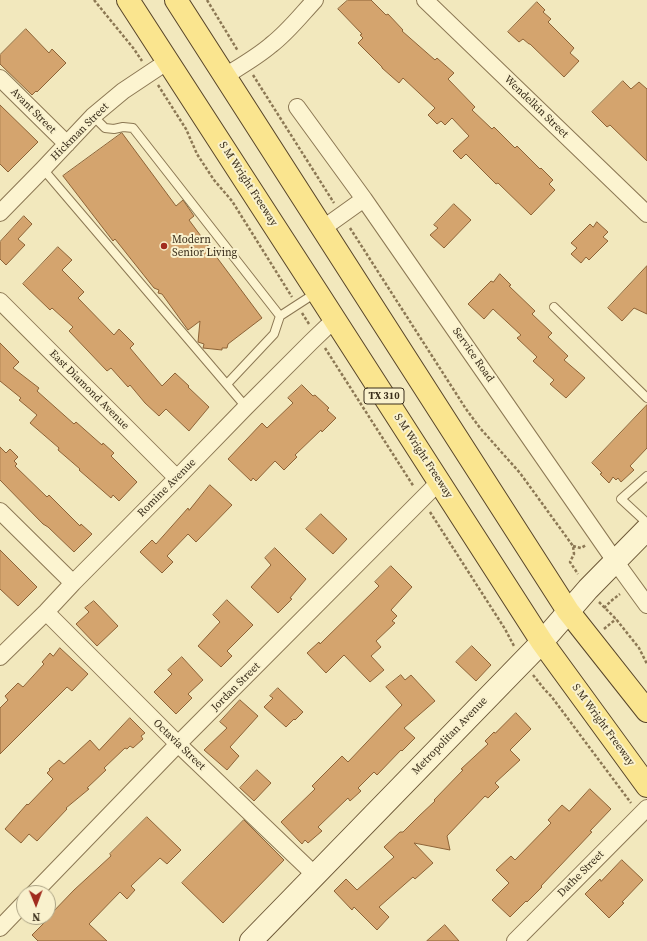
<!DOCTYPE html>
<html>
<head>
<meta charset="utf-8">
<style>
	body { margin:0 }
	#map { position:relative; width:647px; height:941px; overflow:hidden; background:#f2e8bd; font-family:"Source Serif 4",serif }
	canvas { display:block }
	.north { position:absolute; left:16px; top:885px; width:40px; height:40px; box-sizing:border-box; background:#f9f1cd; border:1px solid #aca385; border-radius:50%; rotate:179deg; font-size:11px; font-weight:700; line-height:16px; text-align:center; color:#392d1a }
	.north::after { content:''; display:block; margin:auto; width:14px; height:18px; background:#a12c1e; clip-path:polygon(50% 0,100% 100%,50% 72%,0 100%) }
</style>
</head>
<body>
<div id="map">
<canvas width="647" height="941"></canvas>
<div class="north">N</div>
</div>
<script>
const ctx = document.querySelector('canvas').getContext('2d');
ctx.lineJoin = 'round';
function fillPath(path, color) {
  ctx.fillStyle = color;
  ctx.fill(path, 'evenodd');
}
function trace(path, color, width, dash) {
  ctx.strokeStyle = color;
  ctx.lineWidth = width;
  ctx.lineCap = dash ? 'butt' : 'round';
  ctx.setLineDash(dash || []);
  ctx.stroke(path);
}
function drawText(font, color, halo, rows, align = 'center') {
  ctx.font = font + ' "Source Serif 4",serif';
  ctx.lineWidth = 4;
  ctx.setLineDash([]);
  ctx.textBaseline = 'middle';
  ctx.strokeStyle = halo;
  ctx.fillStyle = color;
  for (const [text, x, y, turn = 0] of rows) {
    ctx.save();
    ctx.translate(x, y);
    ctx.rotate((+turn || 0) * Math.PI / 180);
    ctx.textAlign = isNaN(turn) ? turn : align;
    if (halo) ctx.strokeText(text, 0, 0);
    ctx.fillText(text, 0, 0);
    ctx.restore();
  }
}
const building = new Path2D(`
	M 348,0 L 371,0 L 386,15 L 388,14 L 403,30 L 402,31 L 435,60 L 437,58 L 454,73 L 448,79 L 475,107 L 472,110 L 492,129 L 494,127 L 515,148 L 517,146 L 540,169 L 541,168 L 553,180 L 549,184 L 555,190 L 531,215 L 498,183 L 496,184 L 466,154 L 461,159 L 453,151 L 469,136 L 452,118 L 445,125 L 441,121 L 437,124 L 428,115 L 435,108 L 403,78 L 399,83 L 382,68 L 382,67 L 358,43 L 363,38 L 360,35 L 362,34 L 338,9 Z
	M 537,2 L 545,10 L 543,12 L 551,19 L 548,22 L 574,48 L 570,53 L 579,61 L 564,77 L 530,44 L 529,44 L 523,39 L 519,42 L 508,32 Z
	M 26,29 L 49,53 L 52,49 L 66,63 L 37,92 L 36,91 L 32,95 L 0,64 L 0,55 Z
	M 623,81 L 631,89 L 639,82 L 647,89 L 647,161 L 610,125 L 607,127 L 592,112 Z
	M 0,105 L 38,142 L 8,172 L 0,164 Z
	M 122,133 L 176,206 L 183,200 L 194,216 L 189,220 L 262,318 L 228,344 L 227,348 L 222,348 L 222,350 L 203,348 L 204,344 L 198,342 L 200,321 L 188,330 L 162,294 L 158,293 L 159,290 L 154,288 L 115,239 L 113,241 L 63,176 Z
	M 454,204 L 471,220 L 444,248 L 430,235 L 438,228 L 434,225 Z
	M 24,216 L 32,224 L 18,239 L 25,245 L 6,265 L 0,259 L 0,242 Z
	M 597,222 L 608,232 L 603,237 L 608,241 L 589,260 L 586,257 L 581,263 L 571,254 L 577,248 L 571,243 L 590,224 L 593,227 Z
	M 58,247 L 72,260 L 62,270 L 84,292 L 78,298 L 114,335 L 119,329 L 134,344 L 130,348 L 162,386 L 175,373 L 189,386 L 188,387 L 209,407 L 189,431 L 166,409 L 159,416 L 145,403 L 130,385 L 128,387 L 111,368 L 107,371 L 69,331 L 73,327 L 52,308 L 50,310 L 23,284 Z
	M 647,266 L 647,314 L 634,308 L 622,321 L 608,308 Z
	M 500,274 L 511,285 L 509,286 L 535,311 L 532,314 L 552,333 L 548,337 L 568,356 L 564,360 L 585,378 L 566,398 L 550,384 L 554,380 L 533,361 L 537,357 L 517,338 L 521,335 L 493,309 L 484,319 L 468,304 L 491,281 L 493,282 Z
	M 0,343 L 19,362 L 13,368 L 39,388 L 37,391 L 74,424 L 76,422 L 102,445 L 103,443 L 114,453 L 111,456 L 137,482 L 119,501 L 113,495 L 111,498 L 79,470 L 80,469 L 58,450 L 59,448 L 30,423 L 37,415 L 19,400 L 21,398 L 0,381 Z
	M 302,385 L 313,396 L 315,395 L 329,408 L 327,410 L 336,418 L 322,432 L 321,430 L 295,455 L 297,457 L 284,470 L 275,461 L 256,481 L 253,478 L 251,481 L 228,459 L 262,423 L 267,428 L 293,403 L 288,398 Z
	M 647,405 L 647,448 L 630,466 L 634,470 L 621,482 L 618,478 L 616,480 L 613,477 L 609,483 L 600,474 L 602,473 L 592,463 Z
	M 0,447 L 6,453 L 10,449 L 18,457 L 14,461 L 17,464 L 15,466 L 47,497 L 49,495 L 80,526 L 81,524 L 92,534 L 74,552 L 48,527 L 43,524 L 0,480 Z
	M 210,485 L 232,505 L 196,542 L 188,534 L 167,556 L 173,562 L 162,573 L 140,552 L 152,540 L 156,544 L 188,508 L 189,510 Z
	M 321,514 L 347,539 L 333,554 L 306,529 Z
	M 275,548 L 306,579 L 290,598 L 292,599 L 278,613 L 251,587 L 271,565 L 265,558 Z
	M 0,550 L 37,587 L 18,606 L 0,589 Z
	M 391,566 L 412,587 L 391,610 L 397,616 L 392,621 L 395,623 L 376,641 L 381,647 L 371,656 L 384,670 L 370,682 L 344,655 L 326,673 L 307,653 L 319,642 L 320,644 L 379,586 L 375,582 Z
	M 227,600 L 253,625 L 227,651 L 232,656 L 221,667 L 198,646 L 220,622 L 213,615 Z
	M 94,601 L 118,626 L 97,646 L 76,624 L 89,612 L 85,608 Z
	M 472,646 L 491,665 L 476,681 L 456,662 Z
	M 60,648 L 88,674 L 72,691 L 67,687 L 0,754 L 0,708 L 8,700 L 5,696 L 18,683 L 23,687 L 44,664 L 42,662 L 50,653 L 53,656 Z
	M 182,657 L 203,680 L 188,694 L 192,698 L 176,714 L 154,692 L 172,674 L 168,670 Z
	M 401,675 L 405,680 L 411,675 L 435,701 L 404,728 L 415,738 L 402,751 L 401,750 L 377,775 L 374,772 L 358,788 L 361,791 L 350,801 L 348,798 L 318,827 L 322,831 L 308,843 L 305,840 L 302,844 L 281,822 L 315,789 L 312,786 L 342,756 L 348,762 L 402,705 L 386,687 Z
	M 278,688 L 303,712 L 295,720 L 294,719 L 286,727 L 264,707 L 273,698 L 270,696 Z
	M 240,700 L 258,716 L 230,747 L 239,756 L 227,770 L 204,750 L 227,728 L 220,722 Z
	M 516,713 L 531,729 L 510,750 L 520,760 L 495,783 L 499,787 L 488,798 L 485,796 L 447,836 L 450,850 L 414,843 L 433,863 L 415,879 L 413,877 L 379,907 L 389,917 L 377,930 L 354,907 L 352,910 L 334,891 L 346,879 L 357,890 L 394,857 L 384,847 L 400,832 L 403,832 L 419,816 L 435,801 L 434,800 L 463,770 L 461,769 L 488,744 L 485,741 L 494,732 L 495,733 Z
	M 130,718 L 145,733 L 141,736 L 143,739 L 133,748 L 130,746 L 127,749 L 125,748 L 104,768 L 106,770 L 87,788 L 89,789 L 66,808 L 67,809 L 37,841 L 29,834 L 21,843 L 5,829 L 27,804 L 28,805 L 53,779 L 47,773 L 50,770 L 49,769 L 59,760 L 64,764 L 90,740 L 99,750 Z
	M 257,770 L 271,783 L 254,801 L 240,788 Z
	M 590,789 L 611,809 L 590,831 L 592,832 L 541,886 L 542,887 L 527,902 L 526,901 L 510,917 L 492,900 L 509,883 L 496,870 L 511,856 L 515,860 L 551,823 L 548,820 L 562,805 L 569,811 Z
	M 147,817 L 181,850 L 167,864 L 160,858 L 131,886 L 135,890 L 127,899 L 120,892 L 89,924 L 107,941 L 38,941 L 32,935 L 51,916 L 50,915 L 74,890 L 111,856 L 110,854 Z
	M 244,820 L 284,860 L 223,923 L 182,883 Z
	M 622,860 L 643,880 L 622,902 L 624,903 L 609,918 L 585,894 L 600,879 L 601,881 Z
	M 445,925 L 459,941 L 427,941 Z`);
const path = new Path2D(`
	M 94,0 L 134,49 L 142,61
	M 207,0 L 238,51
	M 253,75 L 334,203
	M 158,85 L 186,129 L 197,154 L 214,180 L 232,201 L 292,297
	M 350,228 L 466,409 L 480,428 L 520,473 L 573,546 L 574,554 L 570,562 L 578,574
	M 302,313 L 309,324
	M 325,348 L 414,487
	M 430,512 L 505,629 L 514,646
	M 573,546 L 581,548 L 586,545
	M 599,602 L 616,619 L 639,648 L 647,664
	M 604,608 L 611,601 L 620,594
	M 604,629 L 616,619
	M 533,675 L 545,690 L 551,696 L 631,803`);
const lane = new Path2D(`
	M 93,116 L 105,128 L 114,129 L 123,127 L 133,128 L 280,316
	M 43,169 L 246,407
	M 554,307 L 647,398
	M 227,384 L 274,334 L 280,316 L 317,292
	M 647,476 L 621,499 L 647,523`);
const street = new Path2D(`
	M 425,0 L 647,214
	M 225,76 C 241,66 257,57 271,45 C 288,32 301,15 315,0
	M 0,78 L 67,144
	M 297,107 L 364,199 L 615,561 L 647,605
	M 0,213 L 43,169 L 93,116 L 123,91 L 168,61
	M 322,229 L 364,199
	M 0,301 L 177,478
	M 0,511 L 73,583
	M 46,612 L 178,744 L 314,874
	M 0,657 L 46,612 L 73,583 L 177,478 L 246,407 L 311,342 L 335,319
	M 34,893 L 178,744 L 439,482
	M 0,928 L 24,903
	M 515,941 L 647,808`);
const secondary = new Path2D(`
	M 251,941 L 542,642 L 588,589 L 647,529`);
const primary = new Path2D(`
	M 128,0 L 317,292 L 542,642 L 647,786
	M 176,0 L 568,611 L 647,711`);
const markers = [
	[164,246,4,"#a12c1e"]
];
const shields = [
	[384,396,40]
];
const shieldNames = [
	["TX 310",384,396]
];
const streetNames = [
	["Wendelkin Street",536,107,44],
	["Avant Street",33,111,45],
	["Hickman Street",80,132,-45],
	["S M Wright Freeway",248,184,57],
	["Service Road",473,355,55],
	["East Diamond Avenue",89,390,45],
	["S M Wright Freeway",423,456,57],
	["Romine Avenue",167,488,-45],
	["Jordan Street",236,687,-45],
	["S M Wright Freeway",603,725,54],
	["Metropolitan Avenue",450,736,-46],
	["Octavia Street",179,745,44],
	["Dathe Street",581,874,-45]
];
const poiNames = [
	["Modern",172,240],
	["Senior Living",172,253]
];
fillPath(building, '#d4a46e');
trace(building, '#8d6337', 1);
trace(lane, '#8c7854', 10);
trace(street, '#8c7854', 18);
trace(secondary, '#6d5837', 24);
trace(primary, '#584529', 24);
trace(path, '#8c7854', 2.5, [3, 2]);
trace(lane, '#fcf4d0', 8);
trace(street, '#fcf4d0', 16);
trace(secondary, '#fcf4d0', 22);
trace(primary, '#fae58f', 22);
for (const [x, y, r, color] of markers) {
  const dot = new Path2D();
  dot.arc(x, y, r, 0, 2 * Math.PI);
  ctx.fillStyle = color;
  ctx.fill(dot);
  trace(dot, '#f9f1cd', 1.5);
}
for (const [x, y, w] of shields) {
  const box = new Path2D();
  box.roundRect(x - w / 2, y - 8, w, 16, 3);
  ctx.fillStyle = '#f9f1cd';
  ctx.fill(box);
  trace(box, '#392d1a', 1);
}
drawText('bold 10px', '#392d1a', null, shieldNames);
drawText('11px', '#392d1a', '#f9f1cd', streetNames);
drawText('11px', '#392d1a', '#f9f1cd', poiNames, 'left');
</script>
</body>
</html>
